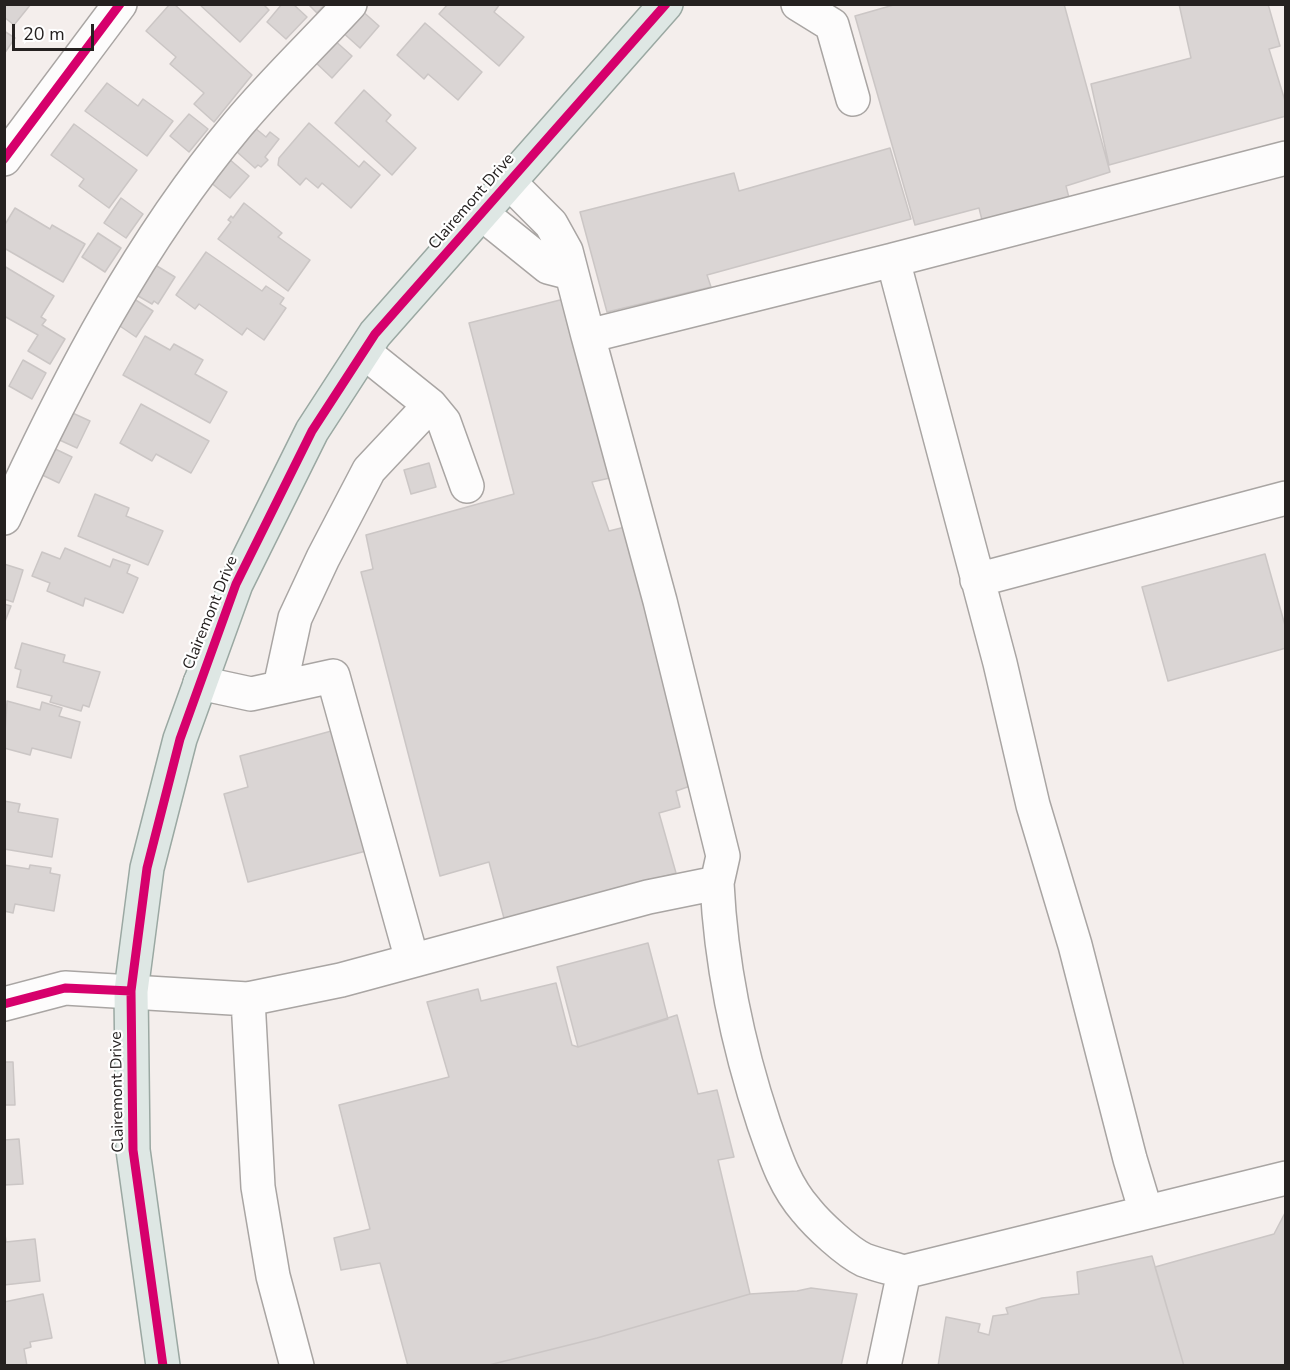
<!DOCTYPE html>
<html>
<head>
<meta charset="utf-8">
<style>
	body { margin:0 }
	#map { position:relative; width:1290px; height:1370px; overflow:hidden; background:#f4eeec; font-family:"Nunito Sans",sans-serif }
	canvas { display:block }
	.frame { position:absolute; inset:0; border:6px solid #252120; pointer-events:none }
	.scale { position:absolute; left:12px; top:24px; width:82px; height:27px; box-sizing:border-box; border:3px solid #252120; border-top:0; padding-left:8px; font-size:18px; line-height:21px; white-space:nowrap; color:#252120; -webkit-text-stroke:4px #fff; paint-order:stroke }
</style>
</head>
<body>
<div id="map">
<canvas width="1290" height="1370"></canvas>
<div class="frame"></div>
<div class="scale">20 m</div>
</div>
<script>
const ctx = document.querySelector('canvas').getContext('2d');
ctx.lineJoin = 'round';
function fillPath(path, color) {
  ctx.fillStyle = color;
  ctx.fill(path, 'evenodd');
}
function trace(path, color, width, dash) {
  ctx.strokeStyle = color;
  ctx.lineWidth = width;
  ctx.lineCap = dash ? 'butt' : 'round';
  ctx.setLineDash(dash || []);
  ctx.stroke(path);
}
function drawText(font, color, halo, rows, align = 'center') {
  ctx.font = font + ' "Nunito Sans",sans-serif';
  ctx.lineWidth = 4.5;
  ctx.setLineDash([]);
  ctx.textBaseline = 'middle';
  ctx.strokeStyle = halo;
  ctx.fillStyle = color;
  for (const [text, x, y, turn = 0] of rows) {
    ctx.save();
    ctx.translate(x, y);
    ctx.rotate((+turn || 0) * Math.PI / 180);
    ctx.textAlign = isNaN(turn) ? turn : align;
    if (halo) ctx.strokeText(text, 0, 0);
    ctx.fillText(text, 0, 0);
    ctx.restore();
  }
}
const building = new Path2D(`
	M 4,4 L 31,4 L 14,25 L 4,17 Z
	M 170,4 L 174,4 L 252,75 L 214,122 L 194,104 L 204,93 L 170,64 L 176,57 L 146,31 Z
	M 199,4 L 263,4 L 269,10 L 240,42 Z
	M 282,4 L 293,4 L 307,17 L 286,39 L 267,22 Z
	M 308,4 L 325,4 L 317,13 Z
	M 448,4 L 500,4 L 494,12 L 524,37 L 499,66 L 439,14 Z
	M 897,4 L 1064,4 L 1110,172 L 1066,186 L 1071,206 L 984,228 L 979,208 L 915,225 L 855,16 Z
	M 1179,4 L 1268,4 L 1280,46 L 1269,49 L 1286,104 L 1286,116 L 1109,165 L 1091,84 L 1191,58 Z
	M 360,9 L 379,26 L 360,48 L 340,30 Z
	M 425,23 L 482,72 L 458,100 L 428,74 L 424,79 L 397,55 Z
	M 4,31 L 15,38 L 4,54 Z
	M 333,39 L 352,56 L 332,78 L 313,60 Z
	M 107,83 L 138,106 L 143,99 L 173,121 L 147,156 L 85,111 Z
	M 364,90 L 391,115 L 386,121 L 416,148 L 392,175 L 335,123 Z
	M 189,114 L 208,129 L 189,152 L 170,136 Z
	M 309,123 L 359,167 L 364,161 L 380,175 L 351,208 L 322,183 L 318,188 L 306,178 L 300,185 L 278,165 L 279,158 Z
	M 74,124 L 137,170 L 109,208 L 79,186 L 84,179 L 51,155 Z
	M 255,128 L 266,137 L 270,132 L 279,139 L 265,157 L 268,160 L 261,167 L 258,165 L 255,168 L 236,151 Z
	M 890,148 L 911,219 L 707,275 L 711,287 L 607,312 L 580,212 L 734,173 L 739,191 Z
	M 229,159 L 249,176 L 230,198 L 210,182 Z
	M 121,198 L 143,214 L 126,238 L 104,223 Z
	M 244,203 L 282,233 L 278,237 L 310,260 L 288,291 L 218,239 L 231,222 L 228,220 L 231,216 L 233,218 Z
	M 15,208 L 50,229 L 52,225 L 85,244 L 63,282 L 4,248 L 4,226 Z
	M 98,233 L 121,248 L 105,272 L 82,257 Z
	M 206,252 L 262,291 L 266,286 L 284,298 L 280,304 L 286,308 L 264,340 L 247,328 L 242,335 L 199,304 L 195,309 L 176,295 Z
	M 152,263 L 175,277 L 158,304 L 154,301 L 152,304 L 133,293 Z
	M 4,266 L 54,296 L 41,317 L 46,320 L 42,325 L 65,339 L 50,364 L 28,351 L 38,335 L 4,316 Z
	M 131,297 L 153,311 L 136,337 L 114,322 Z
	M 564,299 L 610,478 L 592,482 L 609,531 L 633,525 L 696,784 L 676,791 L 680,807 L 659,813 L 676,873 L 505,922 L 489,862 L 440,876 L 361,572 L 373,569 L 366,535 L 514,494 L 469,323 Z
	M 145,336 L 170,350 L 174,344 L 203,360 L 195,374 L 227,392 L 210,423 L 123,375 Z
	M 23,360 L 46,373 L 32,399 L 9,386 Z
	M 141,404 L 209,441 L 191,473 L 156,454 L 152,461 L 120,443 Z
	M 66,410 L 90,421 L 77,448 L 53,437 Z
	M 49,446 L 72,457 L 59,483 L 36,472 Z
	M 429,463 L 436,487 L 411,494 L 404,470 Z
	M 95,494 L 129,508 L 126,516 L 163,531 L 148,565 L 78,536 Z
	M 65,548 L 110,567 L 113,559 L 130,565 L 127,573 L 138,578 L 123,613 L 85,598 L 83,606 L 47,591 L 50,583 L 32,576 L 42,552 L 60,559 Z
	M 1265,554 L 1286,629 L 1286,648 L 1168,681 L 1142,587 Z
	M 4,564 L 23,570 L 13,602 L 4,599 Z
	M 4,604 L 11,606 L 4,624 Z
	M 22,643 L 65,655 L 63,662 L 100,672 L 89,707 L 83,705 L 81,711 L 50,702 L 52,696 L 17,687 L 21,670 L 15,668 Z
	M 7,701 L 40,710 L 42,702 L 62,708 L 59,716 L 80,722 L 71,758 L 32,748 L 30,755 L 4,748 Z
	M 335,730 L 366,851 L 248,882 L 224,794 L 248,787 L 240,756 Z
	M 4,801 L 20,804 L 18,812 L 58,819 L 52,857 L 4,849 Z
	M 4,865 L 29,869 L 30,865 L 51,868 L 50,873 L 60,875 L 54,911 L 15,904 L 13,913 L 4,911 Z
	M 648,943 L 668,1019 L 578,1047 L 557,967 Z
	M 556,983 L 572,1045 L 578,1047 L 677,1015 L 698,1094 L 717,1090 L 734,1157 L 718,1160 L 750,1294 L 597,1338 L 485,1366 L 408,1366 L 380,1263 L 341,1270 L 334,1238 L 370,1229 L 339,1105 L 449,1077 L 427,1002 L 478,989 L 481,1001 Z
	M 4,1062 L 13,1062 L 15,1105 L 4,1105 Z
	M 19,1139 L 23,1184 L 4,1185 L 4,1140 Z
	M 1286,1211 L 1286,1366 L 1184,1366 L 1155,1267 L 1274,1234 Z
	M 4,1226 L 6,1242 L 35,1239 L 40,1281 L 4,1285 Z
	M 1152,1256 L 1184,1366 L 938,1366 L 946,1317 L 980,1324 L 978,1332 L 989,1335 L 993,1316 L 1008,1314 L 1006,1308 L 1042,1298 L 1079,1294 L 1077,1272 Z
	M 811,1288 L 857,1294 L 841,1366 L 485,1366 L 597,1338 L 750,1294 L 797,1291 Z
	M 43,1294 L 52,1338 L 30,1342 L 31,1347 L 24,1349 L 27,1366 L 4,1366 L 4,1302 Z`);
const minor = new Path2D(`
	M 798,4 L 832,25 L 853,99
	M 4,159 L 120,4
	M 509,182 L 551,224 L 566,251 L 588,336 L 893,260 L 1000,663 L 1033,805 L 1075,945 L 1130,1159 L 1146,1212
	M 481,213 L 548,267 L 571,273
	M 893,260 L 1286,158
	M 588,336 L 660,601 L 723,856 L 717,883
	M 430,405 L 444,422 L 467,486
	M 4,518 C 68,379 139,242 238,124 C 273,82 313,44 350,4
	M 977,580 L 1286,498
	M 200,683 L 251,694 L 333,676 L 412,960
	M 280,687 L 295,618 L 323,558 L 369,470 L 430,405 L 364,352
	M 248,999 L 258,1187 L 273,1276 L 297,1366
	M 4,1004 L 65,988 L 248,999 L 341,980 L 648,897 L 717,883 C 721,966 738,1046 764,1124 C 775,1155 784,1185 806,1210 C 818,1225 847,1252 864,1260 C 877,1265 891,1268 904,1272
	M 884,1366 L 904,1272 L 1286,1178`);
const major = new Path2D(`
	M 163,1366 L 133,1150 L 131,991 L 147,868 L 180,739 L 236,584 L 312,431 L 375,334 L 666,4`);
const cycleway = new Path2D(`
	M 4,159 L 120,4
	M 4,1004 L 65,988 L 131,991
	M 163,1366 L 133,1150 L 131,991 L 147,868 L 180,739 L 236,584 L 312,431 L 375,334 L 666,4`);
const streetNames = [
	["Clairemont Drive",472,202,-49],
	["Clairemont Drive",211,613,-68],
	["Clairemont Drive",118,1092,-91]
];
fillPath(building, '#dad5d4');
trace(building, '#cbc6c5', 1.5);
trace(minor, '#a9a5a3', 36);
trace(major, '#9aa8a2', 36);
trace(minor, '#fdfcfc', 33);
trace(major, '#dee7e4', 33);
trace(cycleway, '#d6006c', 9);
drawText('16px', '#252120', '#fff', streetNames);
</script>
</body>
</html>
